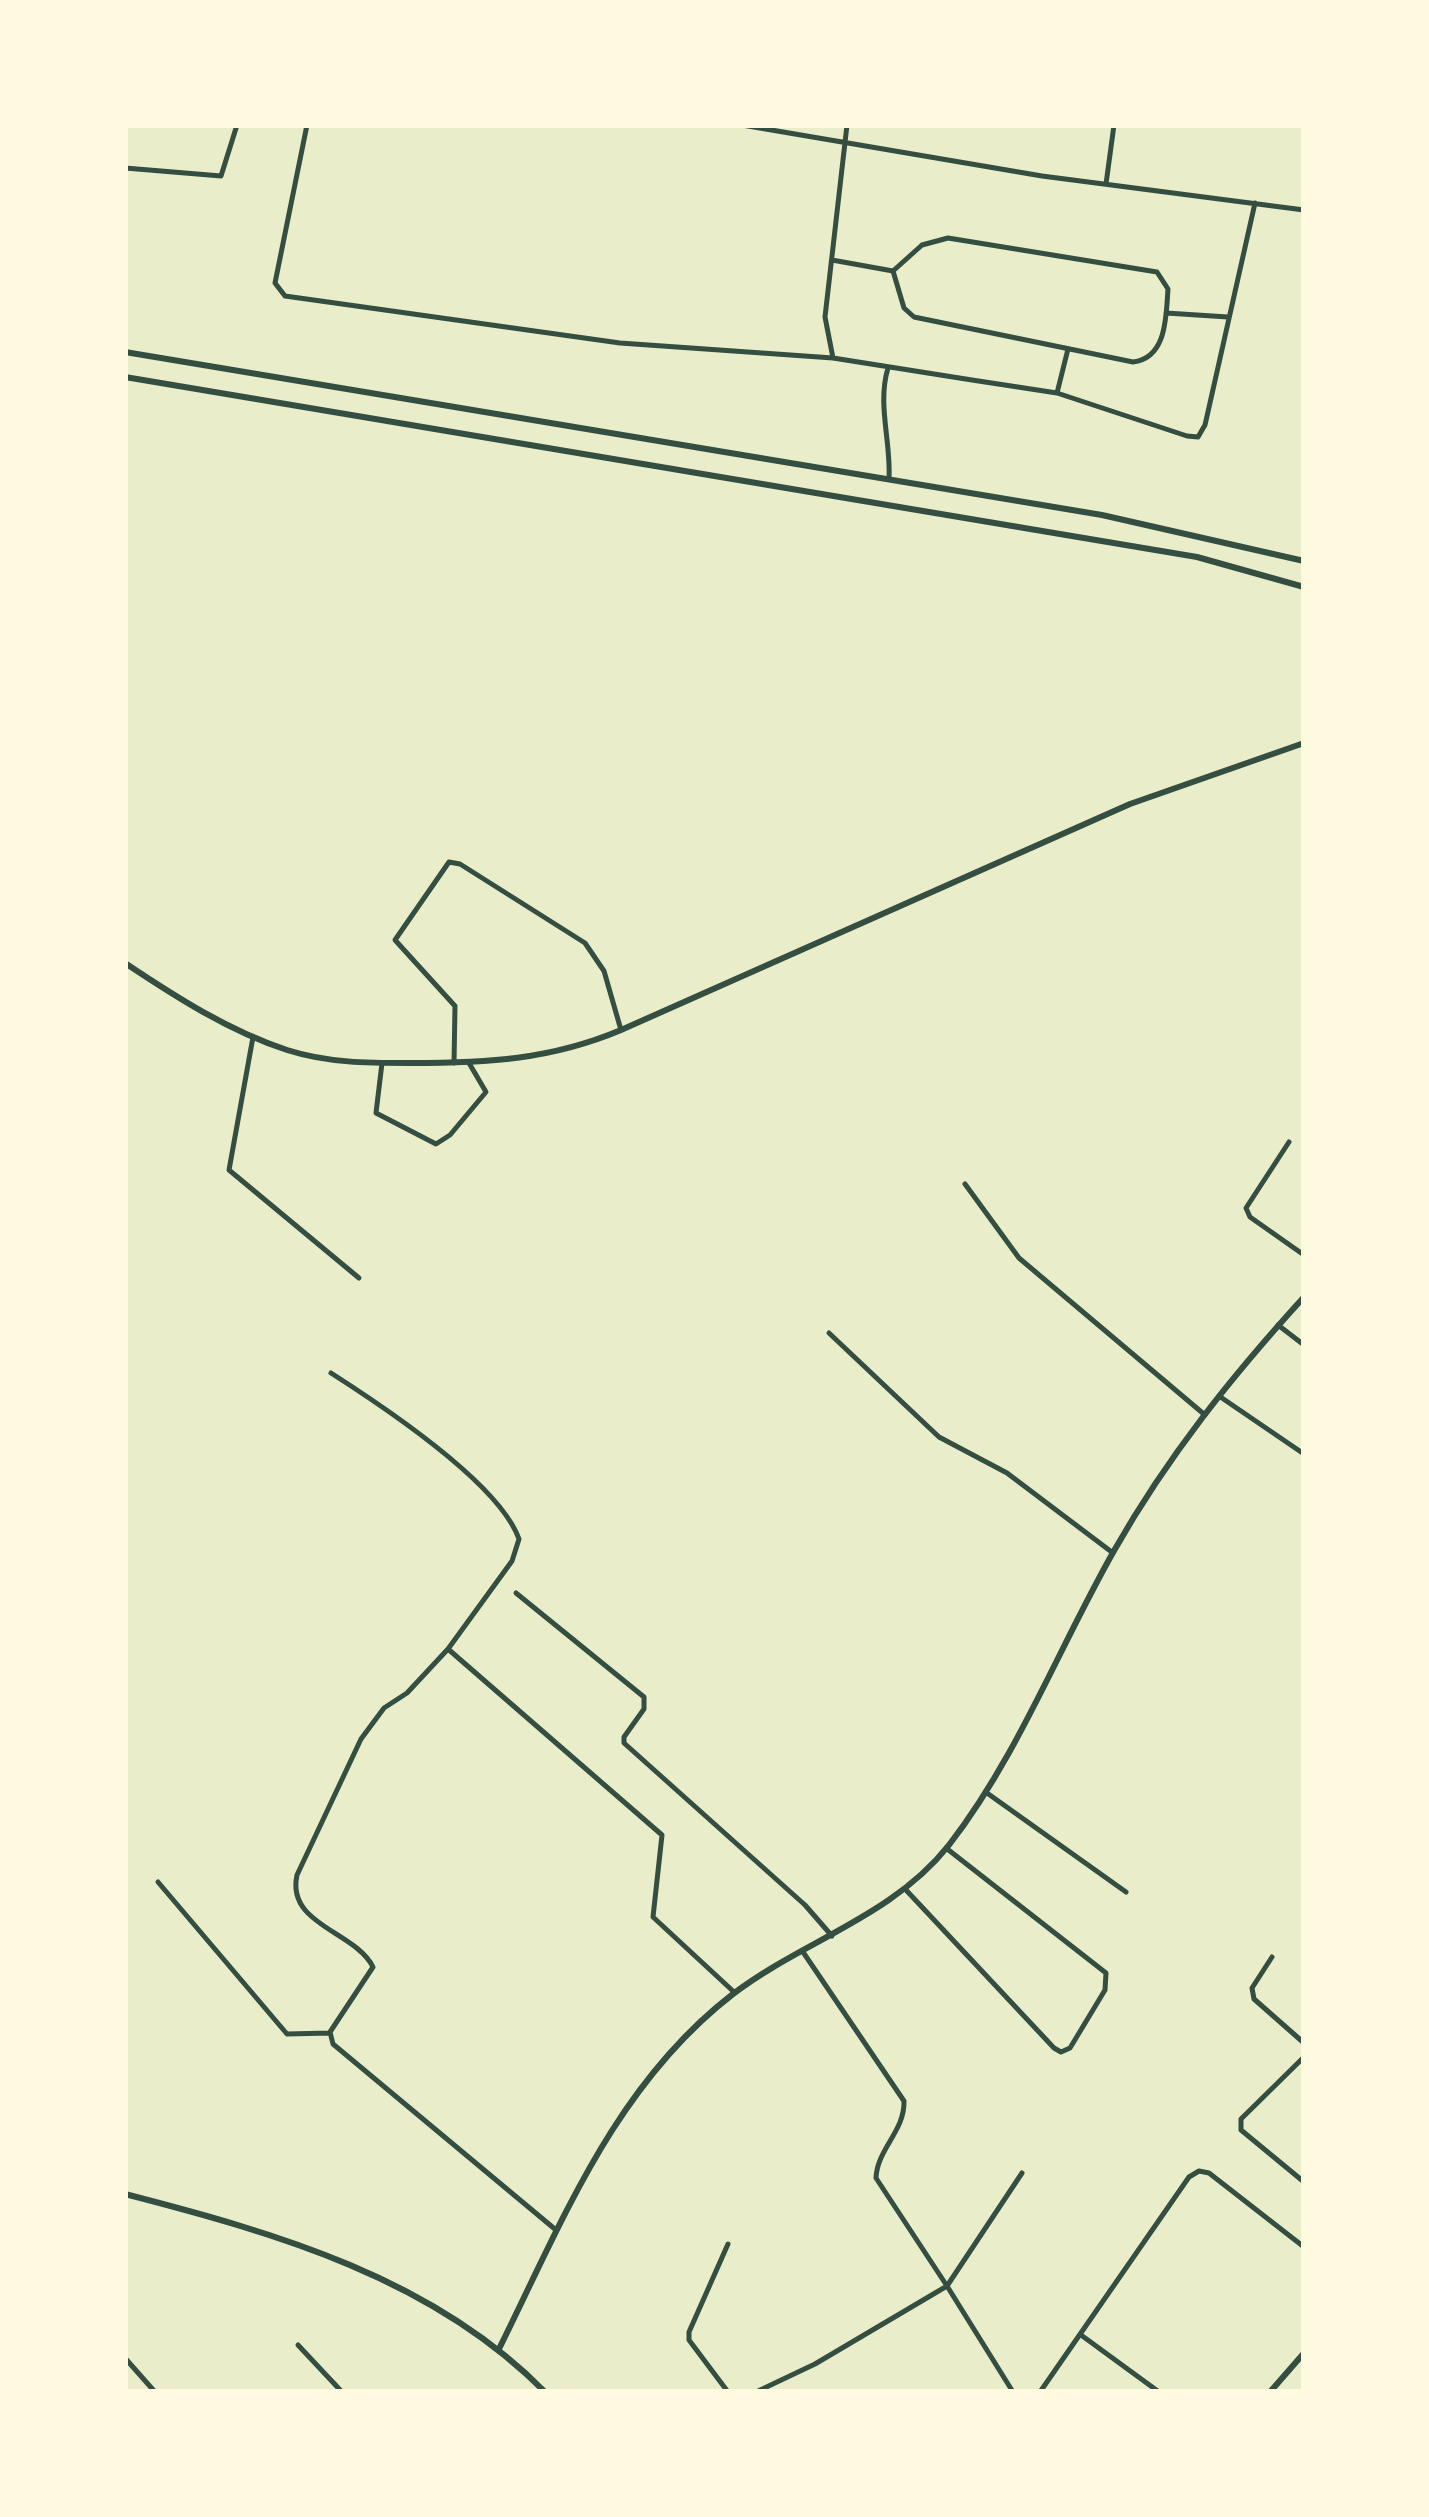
<!DOCTYPE html>
<html>
<head>
<meta charset="utf-8">
<style>
	body { margin:0 }
	#map { position:relative; width:1429px; height:2517px; overflow:hidden; background:#e9edc9; font-family:Signika,sans-serif }
	canvas { display:block }
	.frame { position:absolute; inset:0; border:128px solid #fefae0; pointer-events:none }
</style>
</head>
<body>
<div id="map">
<canvas width="1429" height="2517"></canvas>
<div class="frame"></div>
</div>
<script>
const ctx = document.querySelector('canvas').getContext('2d');
ctx.lineJoin = 'round';
function trace(path, color, width, dash) {
  ctx.strokeStyle = color;
  ctx.lineWidth = width;
  ctx.lineCap = dash ? 'butt' : 'round';
  ctx.setLineDash(dash || []);
  ctx.stroke(path);
}
const minor = new Path2D(`
	M 307,125 L 275,283 L 285,296 L 620,343 L 833,358 L 972,380 L 1057,393 L 1187,436 L 1198,437 L 1205,425 L 1255,203
	M 742,125 L 1042,176 L 1304,210
	M 125,168 L 221,176 L 237,125
	M 1106,184 L 1114,125
	M 948,238 L 1157,272 L 1168,289 C 1166,316 1167,358 1133,362 L 914,317 L 904,308 L 893,271 L 922,245 Z
	M 832,260 L 893,271
	M 1166,313 L 1228,317
	M 833,358 L 825,317 L 847,125
	M 888,368 C 877,404 891,441 889,478
	M 1057,393 L 1068,349
	M 253,1037 L 229,1170 L 359,1278
	M 382,1063 L 376,1113 L 436,1144 L 450,1135 L 486,1092 L 469,1063
	M 454,1063 L 455,1006 L 395,940 L 449,862 L 460,864 L 585,943 L 604,971 L 621,1030
	M 1289,1142 L 1246,1208 L 1250,1217 L 1304,1255
	M 965,1184 L 1019,1258 L 1205,1415
	M 1278,1325 L 1304,1345
	M 829,1333 L 939,1437 L 1007,1473 L 1113,1553
	M 331,1373 C 381,1405 499,1483 519,1539 L 512,1561 L 448,1649 L 407,1693 L 384,1708 L 361,1739 L 297,1875 C 286,1925 355,1931 373,1967 L 330,2032 L 333,2044 L 556,2230
	M 1219,1396 L 1304,1454
	M 516,1593 L 644,1697 L 644,1709 L 624,1737 L 624,1743 L 805,1905 L 832,1936
	M 448,1649 L 662,1835 L 653,1917 L 734,1992
	M 987,1793 L 1126,1892
	M 158,1882 L 287,2034 L 330,2033
	M 906,1890 L 1054,2048 L 1061,2052 L 1070,2048 L 1105,1990 L 1106,1973 L 946,1848
	M 803,1952 L 904,2101 C 905,2131 877,2149 876,2178 L 947,2286 L 1022,2173
	M 1272,1957 L 1252,1988 L 1254,1999 L 1304,2043
	M 1304,2057 L 1241,2119 L 1241,2130 L 1304,2182
	M 728,2244 L 689,2332 L 689,2340 L 728,2392
	M 1081,2335 L 1159,2392
	M 298,2345 L 342,2392
	M 125,2358 L 155,2392
	M 756,2392 L 815,2364 L 947,2286 L 1013,2392
	M 1040,2392 L 1189,2177 L 1199,2171 L 1209,2173 L 1304,2247`);
const tertiary = new Path2D(`
	M 125,352 L 1102,515 L 1304,561
	M 125,377 L 1197,557 L 1304,587
	M 125,963 C 176,997 229,1031 287,1050 C 328,1063 368,1063 410,1063 C 486,1063 550,1060 621,1030 L 1130,804 L 1304,743
	M 499,2349 C 563,2220 615,2085 733,1994 C 804,1940 892,1917 949,1845 C 1018,1756 1059,1647 1115,1549 C 1168,1456 1232,1376 1304,1297
	M 1270,2392 L 1304,2353`);
const secondary = new Path2D(`
	M 125,2194 C 276,2233 433,2278 545,2392`);
trace(minor, '#344e41', 5);
trace(tertiary, '#344e41', 6);
trace(secondary, '#344e41', 6);
</script>
</body>
</html>
